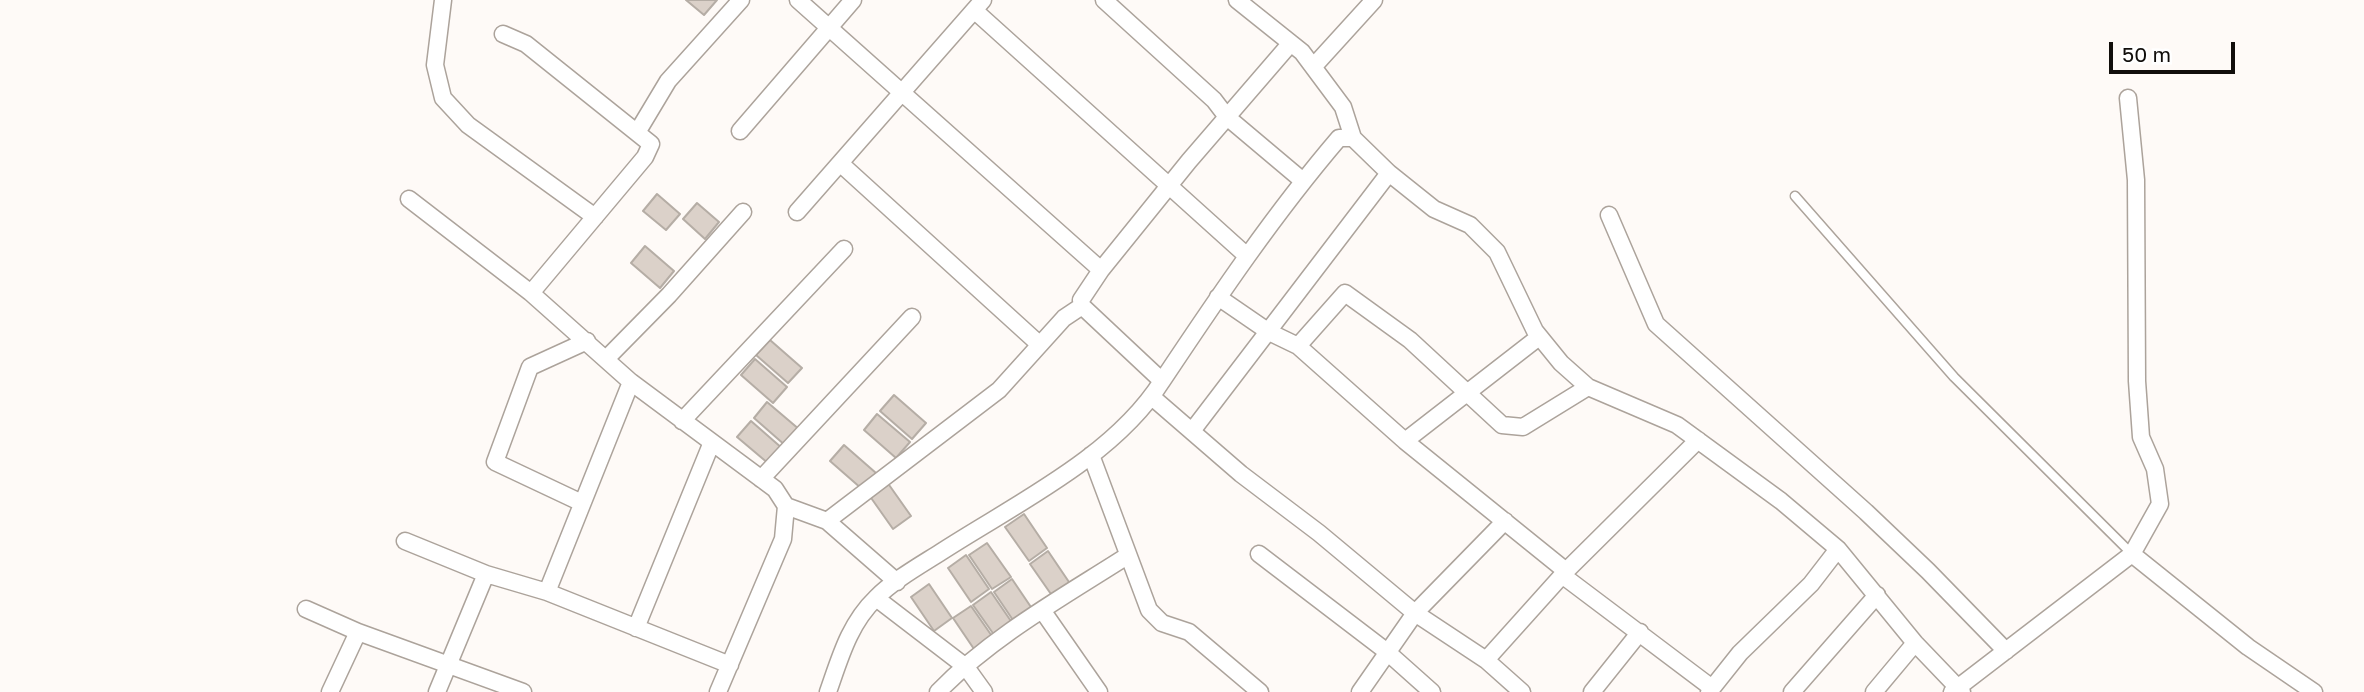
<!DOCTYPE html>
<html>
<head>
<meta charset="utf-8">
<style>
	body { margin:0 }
	#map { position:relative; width:2364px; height:692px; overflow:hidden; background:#fefaf7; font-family:"Golos Text",sans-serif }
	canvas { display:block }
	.scale { position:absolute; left:2109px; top:42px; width:126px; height:32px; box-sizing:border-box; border:4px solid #110e0b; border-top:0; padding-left:9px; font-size:21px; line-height:24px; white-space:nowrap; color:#110e0b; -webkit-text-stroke:5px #fff; paint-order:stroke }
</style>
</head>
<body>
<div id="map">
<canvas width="2364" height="692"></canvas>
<div class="scale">50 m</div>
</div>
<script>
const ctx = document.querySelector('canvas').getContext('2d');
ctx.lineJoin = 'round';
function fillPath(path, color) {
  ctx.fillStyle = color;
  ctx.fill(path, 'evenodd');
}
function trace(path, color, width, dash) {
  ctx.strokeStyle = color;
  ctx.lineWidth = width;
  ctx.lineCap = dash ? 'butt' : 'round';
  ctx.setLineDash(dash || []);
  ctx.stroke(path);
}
const building = new Path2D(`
	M 686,0 L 717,0 L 704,15 Z
	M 657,194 L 680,214 L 666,230 L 643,211 Z
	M 697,203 L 719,222 L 705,239 L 683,219 Z
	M 645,246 L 674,271 L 660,288 L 631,263 Z
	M 770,340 L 802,368 L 788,383 L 756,355 Z
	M 755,359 L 787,387 L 773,403 L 741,375 Z
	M 894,395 L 926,423 L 912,439 L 880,411 Z
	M 767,402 L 800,430 L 786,446 L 754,418 Z
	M 877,414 L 910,442 L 896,458 L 864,430 Z
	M 751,421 L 783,449 L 769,464 L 737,437 Z
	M 844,445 L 876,473 L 862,489 L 830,461 Z
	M 887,482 L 911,516 L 893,529 L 869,495 Z
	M 1024,514 L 1047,548 L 1029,561 L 1005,527 Z
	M 987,543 L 1011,577 L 992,589 L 969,555 Z
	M 1048,551 L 1071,585 L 1053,597 L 1030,564 Z
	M 966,555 L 989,589 L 971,602 L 948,568 Z
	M 1012,579 L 1035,613 L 1017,626 L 994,592 Z
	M 929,584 L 952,618 L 934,631 L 911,597 Z
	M 991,592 L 1015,627 L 997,639 L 973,605 Z
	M 971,606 L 994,639 L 976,652 L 953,618 Z`);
const lane = new Path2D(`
	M 1795,196 L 1954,377 L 2132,554`);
const street = new Path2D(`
	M 443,0 L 435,65 L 443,98 L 468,125 L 595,217
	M 798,0 L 1101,270 L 1081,300 L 1082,306 L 1064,318 L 999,390 L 827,521
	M 1104,0 L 1214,100 L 1227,117 L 1303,181
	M 1237,0 L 1302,52 L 1343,107 L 1353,138 L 1389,173 L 1434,209 L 1470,225 L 1497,252 L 1535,331 L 1561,363 L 1588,387 L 1677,425 L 1781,501 L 1838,549 L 1915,643 L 1962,692
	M 974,10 L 1247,256
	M 503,34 L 526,44 L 651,144 L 645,157 L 531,293
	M 1314,66 L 1374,0
	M 638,131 L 668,81 L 741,0
	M 740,131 L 853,0
	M 841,164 L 1039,344
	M 409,199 L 531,293 L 631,382 L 775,489 L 786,506 L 783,539 L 718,692
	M 797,212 L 983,0
	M 1609,215 L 1656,324 L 1866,512 L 1928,571 L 2006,651
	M 1101,270 L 1189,161 L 1290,44
	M 1218,297 L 1269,332 L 1298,346 L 1405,441 L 1566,571
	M 1082,306 L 1162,381 C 1218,297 1274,214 1339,138 L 1353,138
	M 1298,346 L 1345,293 L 1410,340 L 1502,425 L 1523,427 L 1588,387
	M 606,359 L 669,295 L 743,212
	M 1152,397 L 1241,474 L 1319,533 L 1415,613 L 1486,660 L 1522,692
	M 682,421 L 844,249
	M 1192,431 L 1389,173
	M 1405,441 L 1539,337
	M 1091,455 L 1149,610 L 1162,623 L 1189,632 L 1260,692
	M 761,479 L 912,317
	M 582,503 L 495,462 L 530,367 L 587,341
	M 786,506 L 827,521 L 897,582
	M 405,541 L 486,574
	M 1259,554 L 1386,651 L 1432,692
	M 2132,554 L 2248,647 L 2314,692
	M 1562,575 L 1712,688
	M 547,592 L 631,382
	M 876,598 L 966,667 L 984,692
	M 306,609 L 358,632
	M 1042,610 L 1099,692
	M 636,628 L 712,442
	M 1486,660 L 1566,571 L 1698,440
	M 330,692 L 358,632 L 523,692
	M 437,692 L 486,574 L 547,592 L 730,665
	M 828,692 C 840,658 849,624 876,598 C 894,580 919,566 941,552 C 1015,504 1114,457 1162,381
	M 938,692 C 991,637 1063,597 1127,556
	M 1360,692 L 1415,613 L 1505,521
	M 1592,692 L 1640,632
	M 1709,692 L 1740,653 L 1811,584 L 1838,549
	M 1792,692 L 1877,595
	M 1874,692 L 1915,643
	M 1952,692 L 2132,554 L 2160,504 L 2155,469 L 2141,437 L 2137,381 L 2136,180 L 2128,98`);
fillPath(building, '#dbd1c9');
trace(building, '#b5ada5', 2);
trace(lane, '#aca39b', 11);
trace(street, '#aca39b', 19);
trace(lane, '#fff', 8);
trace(street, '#fff', 16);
</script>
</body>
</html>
